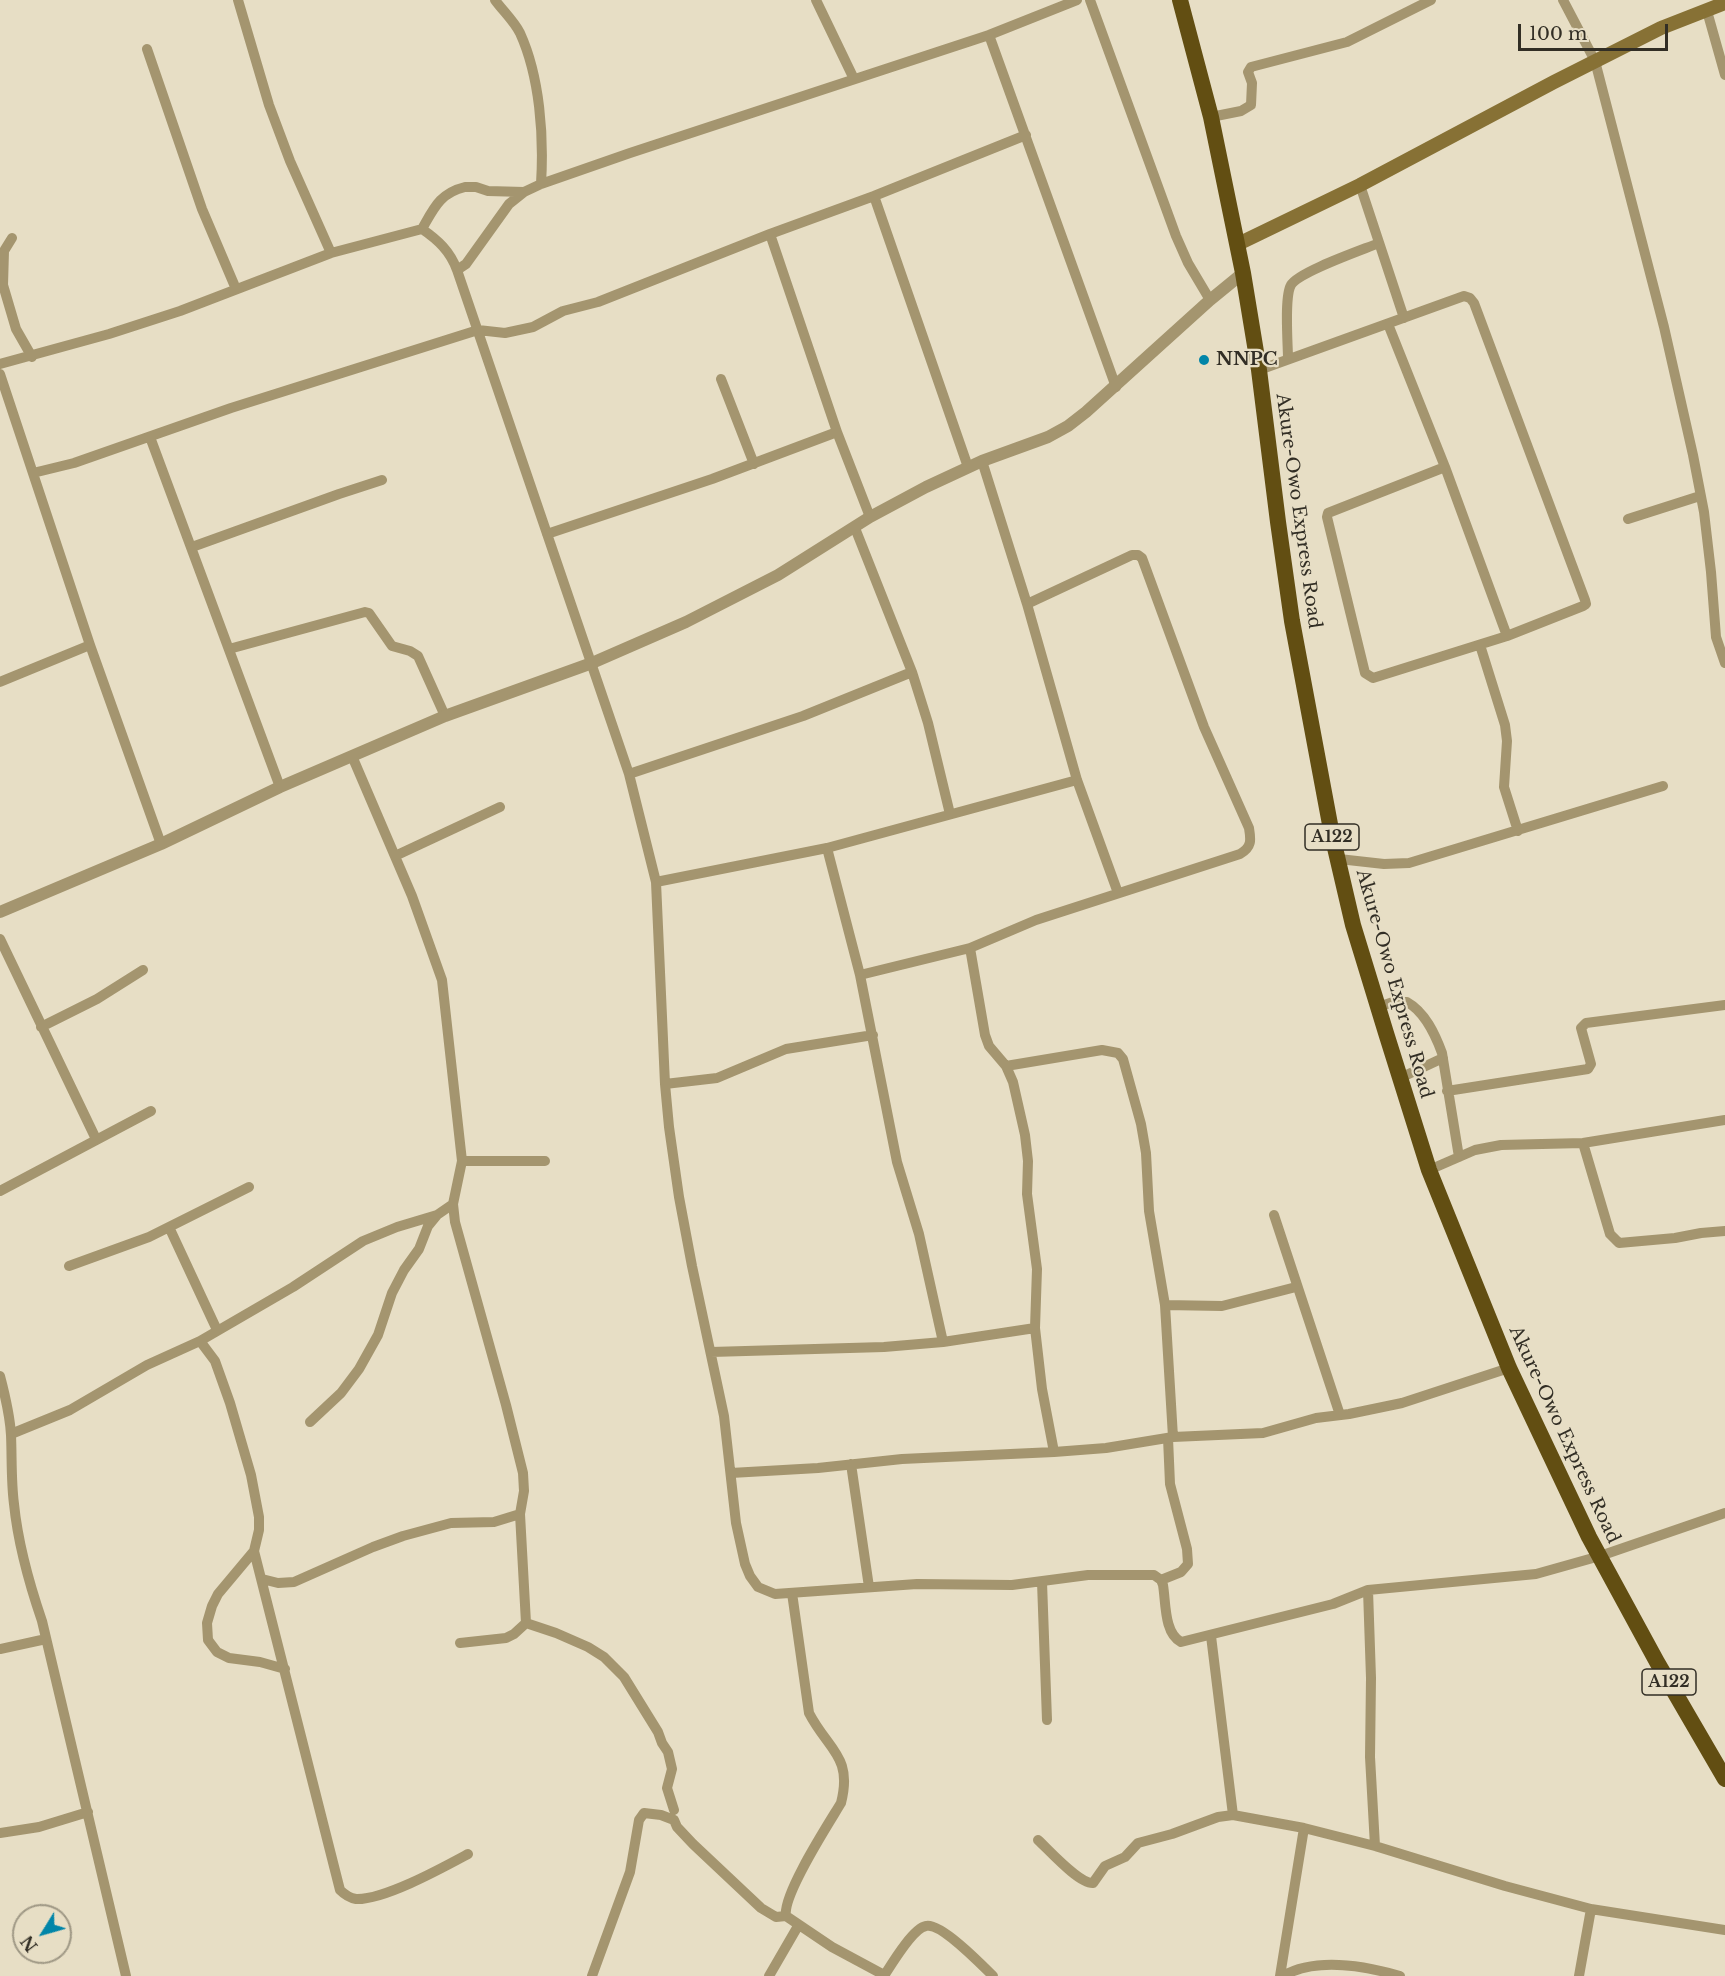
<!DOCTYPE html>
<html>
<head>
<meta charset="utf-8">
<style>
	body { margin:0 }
	#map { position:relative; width:1725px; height:1976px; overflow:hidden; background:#e7dec5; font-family:"Libre Baskerville",serif }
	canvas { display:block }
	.north { position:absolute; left:12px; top:1904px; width:60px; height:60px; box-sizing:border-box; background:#e7dec5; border:2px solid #9f9885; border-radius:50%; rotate:233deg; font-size:16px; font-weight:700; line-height:24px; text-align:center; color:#322e25 }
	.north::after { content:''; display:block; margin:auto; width:21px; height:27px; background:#0185a8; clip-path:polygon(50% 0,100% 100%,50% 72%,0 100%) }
	.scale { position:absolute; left:1518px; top:24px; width:150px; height:27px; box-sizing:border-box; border:3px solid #322e25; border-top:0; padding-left:8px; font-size:18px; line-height:21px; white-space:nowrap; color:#322e25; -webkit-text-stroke:4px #e7dec5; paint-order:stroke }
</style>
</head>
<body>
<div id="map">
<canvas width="1725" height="1976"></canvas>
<div class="north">N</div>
<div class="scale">100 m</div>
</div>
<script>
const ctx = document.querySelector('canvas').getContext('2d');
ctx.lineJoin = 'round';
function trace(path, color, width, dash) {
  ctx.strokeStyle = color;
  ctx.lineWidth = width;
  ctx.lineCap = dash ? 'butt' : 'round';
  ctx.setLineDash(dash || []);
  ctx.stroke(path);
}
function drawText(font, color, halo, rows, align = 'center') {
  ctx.font = font + ' "Libre Baskerville",serif';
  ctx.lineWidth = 4.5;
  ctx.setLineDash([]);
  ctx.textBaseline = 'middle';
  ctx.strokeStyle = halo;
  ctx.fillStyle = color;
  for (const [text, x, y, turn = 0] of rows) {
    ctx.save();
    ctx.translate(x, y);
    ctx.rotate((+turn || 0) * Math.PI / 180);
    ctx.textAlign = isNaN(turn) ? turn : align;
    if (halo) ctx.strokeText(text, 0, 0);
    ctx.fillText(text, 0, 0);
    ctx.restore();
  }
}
const minor = new Path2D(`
	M 238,0 L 269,105 L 290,161 L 331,253
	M 495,0 C 503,11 514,21 520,33 C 540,77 544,136 541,184
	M 816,0 L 854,79
	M 1090,0 L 1176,236 L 1188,263 L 1210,300
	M 1563,0 L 1595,61 L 1664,327 L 1693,455 L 1704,512 L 1711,572 L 1716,637 L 1725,663
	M 1707,11 L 1725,75
	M 989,35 L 1116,387
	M 147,49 L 202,209 L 236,289
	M 1211,117 L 1241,111 L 1251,105 L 1252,83 L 1248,72 L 1251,67 L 1347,42 L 1431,0
	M 1360,185 L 1404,318
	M 465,187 L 476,187 L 488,191 L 524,192 L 509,204 L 466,264 L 457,270 C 450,251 438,240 422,229 C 434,208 440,193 465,187 Z
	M 524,192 L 541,184 L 630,153 L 989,35 L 1077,0
	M 874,196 L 968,467
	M 770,234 L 837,432 L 870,517
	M 12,238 L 4,251 L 3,285 L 16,329 L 32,357
	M 457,270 L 629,774 L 656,882 L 665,1084 L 669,1127 L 679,1197 L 692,1266 L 724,1416 L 736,1523 L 745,1564 L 750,1576 L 758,1587 L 775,1594 L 917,1584 L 1012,1585 L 1088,1575 L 1154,1575 L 1161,1580 L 1163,1585 C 1166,1603 1164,1633 1181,1642 L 1333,1604 L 1368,1590 L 1536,1574 L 1600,1556 L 1725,1513
	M 1388,324 L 1445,467 L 1507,636
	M 1288,359 C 1288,344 1284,297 1291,285 C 1298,272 1362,250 1379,243
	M 0,364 L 109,334 L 180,311 L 331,253 L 422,229
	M 1259,370 L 1464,296 L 1470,298 L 1474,303 L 1585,600 L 1586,604 L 1583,606 L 1507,636 L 1373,678 L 1365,673 L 1327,517 L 1328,513 L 1445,467
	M 0,374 L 90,645 L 161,844
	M 721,379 L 754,464
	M 150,437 L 280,787
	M 982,461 L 1027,604 L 1077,780 L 1118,893
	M 33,473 L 74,463 L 231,408 L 478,330 L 505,333 L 533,327 L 563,311 L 598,302 L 770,234 L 874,196 L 1026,135
	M 1628,519 L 1700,496
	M 855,528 L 912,672 L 928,723 L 950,814
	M 547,534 L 712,479 L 837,432
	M 192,547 L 339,494 L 382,480
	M 1480,645 L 1505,725 L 1507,741 L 1504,787 L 1518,831
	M 229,649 L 365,612 L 369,613 L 392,646 L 410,651 L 418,656 L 445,716
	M 0,682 L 90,645
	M 352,756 L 412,896 L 442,980 L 462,1161 L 453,1204 L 455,1222 L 506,1405 L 523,1473 L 524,1491 L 520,1514 L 526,1623 L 556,1633 L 588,1647 L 604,1657 L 624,1677 L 658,1732 L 662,1743 L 668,1752 L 672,1769 L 667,1788 L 674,1810
	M 629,774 L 803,716 L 912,672
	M 827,848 L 860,975 L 897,1162 L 919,1234 L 943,1342
	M 395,856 L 500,807
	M 1339,859 L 1384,864 L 1409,863 L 1663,786
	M 656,882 L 827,848 L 1077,780
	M 0,939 L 96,1139
	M 860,975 L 970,948 L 1036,920 L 1240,854 C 1252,847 1251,840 1249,828 L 1204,727 L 1142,558 L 1138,555 L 1132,555 L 1027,604
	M 1378,1007 L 1393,1002 L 1407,1002 C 1425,1012 1435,1034 1442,1053 L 1459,1157
	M 41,1027 L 97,999 L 143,970
	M 1006,1066 L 1102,1050 L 1118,1053 L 1123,1059 L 1141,1124 L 1146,1153 L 1149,1211 L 1165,1305 L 1173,1437 L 1106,1448 L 1054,1452
	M 1400,1078 L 1443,1058
	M 665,1084 L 717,1078 L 786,1049 L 873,1035
	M 1447,1091 L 1588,1069 L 1591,1064 L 1581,1028 L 1586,1023 L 1725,1005
	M 1583,1143 L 1610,1234 L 1619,1243 L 1675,1238 L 1701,1233 L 1725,1231
	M 462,1161 L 545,1161
	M 1429,1170 L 1475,1150 L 1501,1145 L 1583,1143 L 1725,1120
	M 0,1191 L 151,1111
	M 1274,1215 L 1340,1415
	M 169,1227 L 217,1330
	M 69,1266 L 149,1237 L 249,1187
	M 1165,1305 L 1222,1306 L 1296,1287
	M 200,1341 L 215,1361 L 230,1403 L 251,1475 L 259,1517 L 259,1530 L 254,1551 L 218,1594 L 212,1606 L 207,1623 L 208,1640 L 217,1652 L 229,1658 L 260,1662 L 285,1669
	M 711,1352 L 884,1347 L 943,1342 L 1035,1328
	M 0,1376 C 5,1395 10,1415 11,1435 C 12,1458 11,1481 14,1504 C 18,1544 29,1583 42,1621 L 126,1976
	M 310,1422 L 341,1393 L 359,1369 L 378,1335 L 392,1293 L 404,1270 L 419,1249 L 428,1226 L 437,1215 L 453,1204
	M 11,1434 L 70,1410 L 147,1365 L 200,1341 L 293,1287 L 363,1241 L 397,1227 L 437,1215
	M 1173,1437 L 1263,1433 L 1316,1418 L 1349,1414 L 1402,1403 L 1509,1368
	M 851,1464 L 869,1587
	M 731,1473 L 818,1468 L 902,1459 L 1054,1452 L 1042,1389 L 1035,1328 L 1037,1269 L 1027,1194 L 1028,1161 L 1025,1135 L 1013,1082 L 1006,1066 L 989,1046 L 985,1035 L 970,948
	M 254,1551 L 340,1890 C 345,1895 350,1898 356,1899 C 384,1900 442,1868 468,1854
	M 262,1579 L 278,1583 L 294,1582 L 373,1547 L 403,1536 L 451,1523 L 494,1522 L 520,1514
	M 1161,1580 L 1181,1572 L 1188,1564 L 1187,1549 L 1170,1484 L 1168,1438
	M 1042,1582 L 1047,1720
	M 1368,1590 L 1371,1678 L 1370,1757 L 1375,1846
	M 792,1593 L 809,1713 C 828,1750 853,1756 841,1803 C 829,1823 782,1895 786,1916 L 832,1947 L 884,1975
	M 1211,1636 L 1233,1815
	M 460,1643 L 506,1638 L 514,1634 L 526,1623
	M 0,1649 L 46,1639
	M 0,1833 L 39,1827 L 88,1812
	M 1038,1840 C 1049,1850 1079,1884 1093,1883 L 1105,1866 L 1125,1857 L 1138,1843 L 1172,1834 L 1218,1817 L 1233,1815 L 1304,1828 L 1375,1846 L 1505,1886 L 1591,1909 L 1725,1930
	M 592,1976 L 630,1872 L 639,1820 L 644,1813 L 661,1815 L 674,1820 L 677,1827 L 693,1844 L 761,1908 L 776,1917 L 786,1916
	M 769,1976 L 798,1926
	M 884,1976 C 891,1965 913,1928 926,1926 C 940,1922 982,1965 993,1976
	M 1280,1976 L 1304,1828
	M 1283,1976 C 1316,1957 1365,1966 1400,1976
	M 1579,1976 L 1591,1909`);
const tertiary = new Path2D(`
	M 0,912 L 161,844 L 280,787 L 445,716 L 592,663 L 686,622 L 778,575 L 870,517 L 926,487 L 982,461 L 1048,437 L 1068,426 L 1086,412 L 1210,300 L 1243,273`);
const secondary = new Path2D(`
	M 1238,244 L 1360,185 L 1554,82 L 1661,28 L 1725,3`);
const trunk = new Path2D(`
	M 1180,0 L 1211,117 L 1243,273 L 1259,370 L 1278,522 L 1292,621 L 1332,835 L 1353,925 L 1386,1033 L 1429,1170 L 1509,1368 L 1589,1537 L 1657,1662 L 1725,1779`);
const markers = [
	[1204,360,6,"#0185a8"]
];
const shields = [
	[1332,837,54],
	[1669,1682,54]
];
const shieldNames = [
	["A122",1332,837],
	["A122",1669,1682]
];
const poiNames = [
	["NNPC",1216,360]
];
const streetNames = [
	["Akure-Owo Express Road",1298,511,82],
	["Akure-Owo Express Road",1394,984,74],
	["Akure-Owo Express Road",1564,1435,65]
];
trace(minor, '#a4956f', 10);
trace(tertiary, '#a4956f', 12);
trace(secondary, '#877135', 14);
trace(trunk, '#624e12', 16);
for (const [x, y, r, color] of markers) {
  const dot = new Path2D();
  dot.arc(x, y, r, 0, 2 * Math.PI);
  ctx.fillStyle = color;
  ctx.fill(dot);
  trace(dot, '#e7dec5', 2);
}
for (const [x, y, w] of shields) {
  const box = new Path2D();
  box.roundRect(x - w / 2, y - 13, w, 26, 4.5);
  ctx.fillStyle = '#e7dec5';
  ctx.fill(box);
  trace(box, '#322e25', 1.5);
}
drawText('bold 16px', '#322e25', null, shieldNames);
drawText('bold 18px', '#322e25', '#e7dec5', poiNames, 'left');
drawText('18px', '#322e25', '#e7dec5', streetNames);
</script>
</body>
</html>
